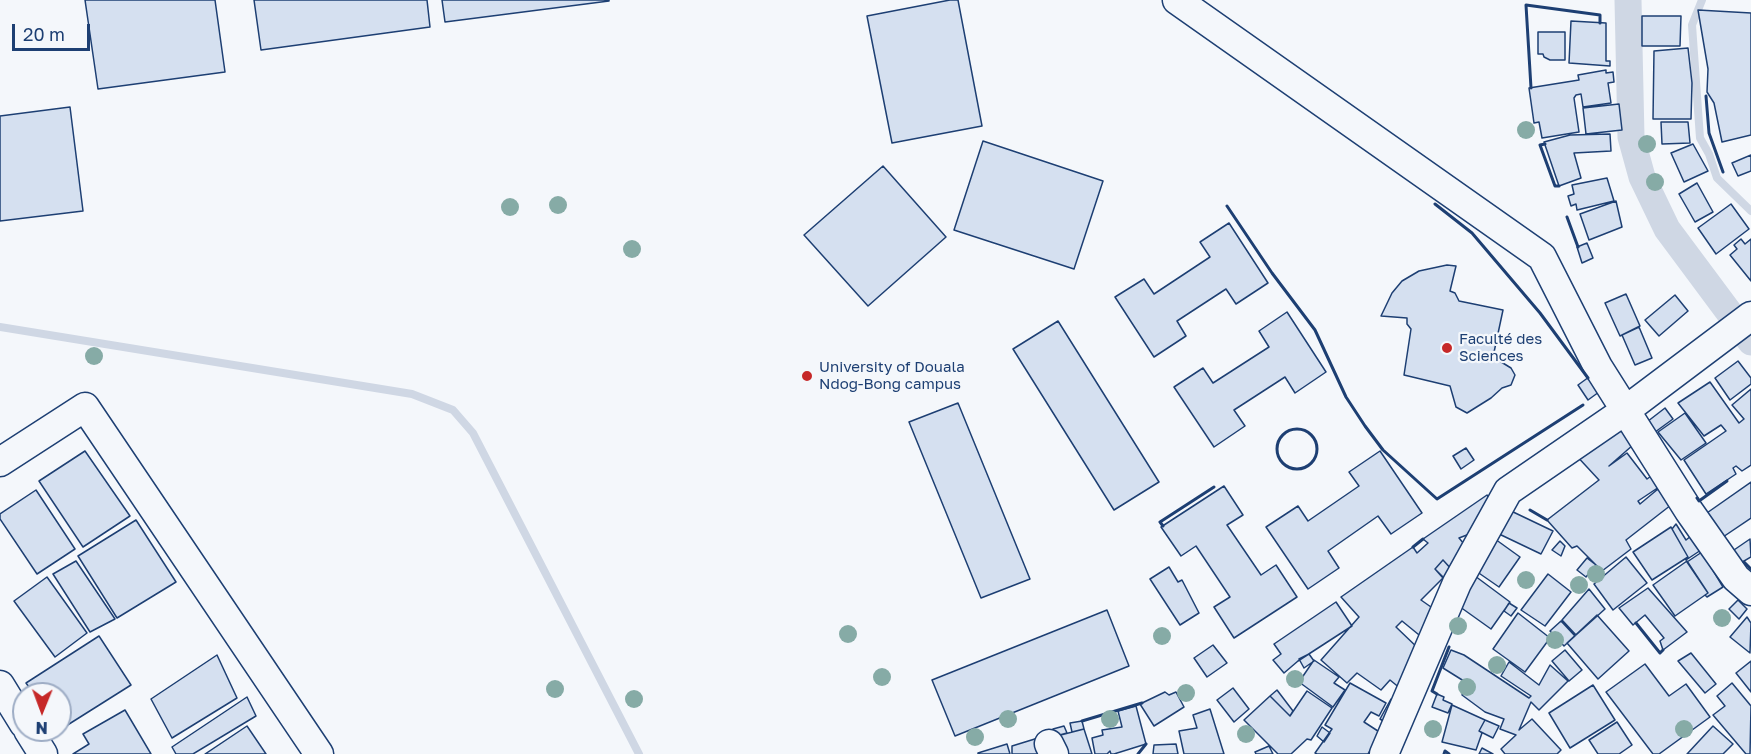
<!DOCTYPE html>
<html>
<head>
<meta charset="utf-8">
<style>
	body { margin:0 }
	#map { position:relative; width:1751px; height:754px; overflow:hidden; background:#f4f7fb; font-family:"Golos Text",sans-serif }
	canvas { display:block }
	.north { position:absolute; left:12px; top:682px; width:60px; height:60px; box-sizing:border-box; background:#f4f7fb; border:2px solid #9eadc5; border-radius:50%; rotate:181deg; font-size:16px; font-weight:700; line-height:24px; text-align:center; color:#1d3f73 }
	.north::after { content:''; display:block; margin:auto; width:21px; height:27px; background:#c62828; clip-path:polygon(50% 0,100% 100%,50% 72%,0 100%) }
	.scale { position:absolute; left:12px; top:24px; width:78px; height:27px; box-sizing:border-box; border:3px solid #1d3f73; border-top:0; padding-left:8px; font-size:18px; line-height:21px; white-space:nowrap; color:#1d3f73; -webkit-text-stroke:4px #f4f7fb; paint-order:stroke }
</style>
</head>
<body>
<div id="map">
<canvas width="1751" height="754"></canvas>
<div class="north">N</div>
<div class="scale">20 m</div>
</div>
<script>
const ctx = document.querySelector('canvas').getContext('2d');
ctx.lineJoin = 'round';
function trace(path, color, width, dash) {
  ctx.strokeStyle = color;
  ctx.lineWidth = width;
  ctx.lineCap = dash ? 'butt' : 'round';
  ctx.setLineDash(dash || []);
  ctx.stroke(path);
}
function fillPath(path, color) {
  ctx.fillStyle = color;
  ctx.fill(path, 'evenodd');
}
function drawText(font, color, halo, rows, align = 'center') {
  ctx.font = font + ' "Golos Text",sans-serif';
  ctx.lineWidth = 4.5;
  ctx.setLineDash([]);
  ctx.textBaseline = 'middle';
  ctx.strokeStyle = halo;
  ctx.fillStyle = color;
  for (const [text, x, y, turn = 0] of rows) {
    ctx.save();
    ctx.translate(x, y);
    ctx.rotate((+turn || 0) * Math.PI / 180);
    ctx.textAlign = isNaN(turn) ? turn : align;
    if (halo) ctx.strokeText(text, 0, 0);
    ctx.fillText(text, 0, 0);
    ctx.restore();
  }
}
const stream = new Path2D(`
	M 1702,0 L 1692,25 L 1700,138 L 1709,154 L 1717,178 L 1751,211
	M 0,327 L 412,394 L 453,410 L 473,433 L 639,754`);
const canal = new Path2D(`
	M 1628,0 L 1631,137 L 1642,177 L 1667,229 L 1751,342`);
const building = new Path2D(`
	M 85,0 L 215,0 L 225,72 L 98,89 Z
	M 254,0 L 427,0 L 430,27 L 261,50 Z
	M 442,0 L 609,0 L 609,1 L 445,22 Z
	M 950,0 L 958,0 L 982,126 L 892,143 L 867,16 Z
	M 1698,10 L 1751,13 L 1751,135 L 1722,142 L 1714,103 L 1707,92 L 1708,69 Z
	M 1642,16 L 1681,16 L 1680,46 L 1642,46 Z
	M 1571,21 L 1606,23 L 1606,61 L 1610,61 L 1610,66 L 1569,63 Z
	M 1538,32 L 1565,32 L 1565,60 L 1550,60 L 1544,57 L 1543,54 L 1538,54 Z
	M 1688,48 L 1692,83 L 1691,119 L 1653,119 L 1654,51 Z
	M 1606,70 L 1606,73 L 1613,72 L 1614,82 L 1608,83 L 1611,103 L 1583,107 L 1581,94 L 1576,95 L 1574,98 L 1579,132 L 1542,138 L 1539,122 L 1534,123 L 1529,88 L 1579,80 L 1578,75 Z
	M 1619,104 L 1622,130 L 1586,134 L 1583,108 Z
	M 70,107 L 83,211 L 0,221 L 0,116 Z
	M 1661,122 L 1688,122 L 1690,143 L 1662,144 Z
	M 1610,134 L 1611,151 L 1574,153 L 1581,178 L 1559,186 L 1544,142 L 1570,135 Z
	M 983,141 L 1103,181 L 1074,269 L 954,230 Z
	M 1693,144 L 1708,171 L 1684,182 L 1671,153 Z
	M 1751,155 L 1751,171 L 1738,176 L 1732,163 Z
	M 883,166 L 946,237 L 868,306 L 804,235 Z
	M 1607,178 L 1614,201 L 1577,210 L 1576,204 L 1571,206 L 1568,196 L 1574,194 L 1572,185 Z
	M 1697,183 L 1713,212 L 1695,222 L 1679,194 Z
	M 1616,201 L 1622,227 L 1589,240 L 1580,214 Z
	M 1731,204 L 1749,229 L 1716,254 L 1698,228 Z
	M 1229,223 L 1268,283 L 1236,304 L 1226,289 L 1177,321 L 1186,336 L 1154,357 L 1115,297 L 1144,279 L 1154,294 L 1210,257 L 1200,242 Z
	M 1741,239 L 1745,244 L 1751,239 L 1751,281 L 1730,255 L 1737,249 L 1734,245 Z
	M 1587,243 L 1593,258 L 1582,263 L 1577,247 Z
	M 1447,265 L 1456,266 L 1450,291 L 1455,293 L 1459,301 L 1503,310 L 1493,357 L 1511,368 L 1515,375 L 1511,385 L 1502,388 L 1491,398 L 1467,413 L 1456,407 L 1450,386 L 1404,375 L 1411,329 L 1407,324 L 1407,318 L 1381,316 L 1392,293 L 1402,281 L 1419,271 Z
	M 1626,294 L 1640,326 L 1620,336 L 1605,303 Z
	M 1675,295 L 1688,311 L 1659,336 L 1645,320 Z
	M 1287,312 L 1326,372 L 1295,393 L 1285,377 L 1234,410 L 1245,426 L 1214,447 L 1174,387 L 1203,368 L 1213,383 L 1269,347 L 1259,331 Z
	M 1058,321 L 1159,482 L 1114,510 L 1013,349 Z
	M 1639,327 L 1652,358 L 1635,365 L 1622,335 Z
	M 1738,361 L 1751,378 L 1751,384 L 1730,400 L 1715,378 Z
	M 1589,377 L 1599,392 L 1588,400 L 1578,385 Z
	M 1710,382 L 1739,423 L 1744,419 L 1732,405 L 1751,389 L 1751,465 L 1742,471 L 1736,466 L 1733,468 L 1736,474 L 1706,494 L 1684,460 L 1726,431 L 1721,425 L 1704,436 L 1678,403 Z
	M 958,403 L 1030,579 L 981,598 L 909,422 Z
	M 1665,408 L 1673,419 L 1651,435 L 1643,425 Z
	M 1685,413 L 1706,443 L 1681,460 L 1658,432 Z
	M 1618,424 L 1633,445 L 1609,466 L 1627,453 L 1647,479 L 1657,472 L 1665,483 L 1638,501 L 1640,504 L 1658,489 L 1671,505 L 1626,540 L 1631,549 L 1602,571 L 1577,546 L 1572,548 L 1547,520 L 1599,480 L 1574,453 Z
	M 1466,448 L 1474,460 L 1461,469 L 1453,456 Z
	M 85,451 L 130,516 L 83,547 L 39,481 Z
	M 1380,451 L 1422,513 L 1391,534 L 1378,516 L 1328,551 L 1339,568 L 1308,589 L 1266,527 L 1298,506 L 1308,521 L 1359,486 L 1349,472 Z
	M 1751,482 L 1751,518 L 1720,539 L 1704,515 Z
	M 1224,486 L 1243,515 L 1227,525 L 1261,575 L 1276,565 L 1297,597 L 1234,638 L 1214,607 L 1230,597 L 1196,546 L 1181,556 L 1161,527 Z
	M 36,490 L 75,549 L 37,574 L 0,519 L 0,514 Z
	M 1487,495 L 1493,504 L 1472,533 L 1459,538 L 1470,551 L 1453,571 L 1443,560 L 1435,569 L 1443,578 L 1421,600 L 1441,614 L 1424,639 L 1402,621 L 1396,627 L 1421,651 L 1401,689 L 1390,680 L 1381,690 L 1357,673 L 1347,683 L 1321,660 L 1359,617 L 1341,597 L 1413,547 L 1417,553 L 1428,543 L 1423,539 Z
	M 1509,510 L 1553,531 L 1541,554 L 1497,533 Z
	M 136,520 L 176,582 L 117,618 L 78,556 Z
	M 1676,524 L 1686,540 L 1691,536 L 1701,550 L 1686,560 L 1688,557 L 1672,529 Z
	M 1671,527 L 1688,557 L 1652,580 L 1633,552 Z
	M 1495,539 L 1520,557 L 1499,587 L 1473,569 Z
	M 1750,539 L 1751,557 L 1739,564 L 1731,552 Z
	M 1560,541 L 1565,546 L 1561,556 L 1552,550 Z
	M 1702,552 L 1723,587 L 1707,597 L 1705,595 L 1708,593 L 1687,562 Z
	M 1626,557 L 1647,583 L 1613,610 L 1594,584 Z
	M 1587,558 L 1596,565 L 1586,577 L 1577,570 Z
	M 1443,560 L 1454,572 L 1446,580 L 1435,569 Z
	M 76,561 L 115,619 L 90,632 L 53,574 Z
	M 1687,561 L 1708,593 L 1675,616 L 1653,585 Z
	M 1169,567 L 1178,582 L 1182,580 L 1199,613 L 1180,625 L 1150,579 Z
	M 1548,574 L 1571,592 L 1545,626 L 1521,610 Z
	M 1475,576 L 1510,602 L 1491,629 L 1456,604 Z
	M 47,577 L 87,633 L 55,657 L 14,601 Z
	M 1648,588 L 1687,632 L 1663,650 L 1660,641 L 1664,638 L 1645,615 L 1633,625 L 1619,608 Z
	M 1589,589 L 1605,609 L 1576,635 L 1562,620 Z
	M 1738,600 L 1747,609 L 1739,619 L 1729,609 Z
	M 1336,602 L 1352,626 L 1298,661 L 1284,673 L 1273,660 L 1281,654 L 1274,644 Z
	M 1509,603 L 1517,608 L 1511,616 L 1504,611 Z
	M 1107,610 L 1129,666 L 955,736 L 932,680 Z
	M 1518,613 L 1550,638 L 1525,672 L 1493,649 Z
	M 1597,615 L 1629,651 L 1598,679 L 1567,643 Z
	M 1747,617 L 1751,623 L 1750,653 L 1730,637 Z
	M 1561,621 L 1575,636 L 1564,646 L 1550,631 Z
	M 99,636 L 131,685 L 58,731 L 60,694 L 34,694 L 26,683 Z
	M 1213,645 L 1227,663 L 1207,677 L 1194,658 Z
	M 1451,650 L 1464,655 L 1529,698 L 1531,696 L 1501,676 L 1509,662 L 1539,685 L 1550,665 L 1568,681 L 1539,710 L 1531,702 L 1519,730 L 1532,719 L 1561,750 L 1557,754 L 1505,754 L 1501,749 L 1516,735 L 1500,729 L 1504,719 L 1485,712 L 1462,695 L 1467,683 L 1443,668 Z
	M 1565,650 L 1582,670 L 1569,681 L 1552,661 Z
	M 1691,653 L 1716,684 L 1705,693 L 1678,661 Z
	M 1309,654 L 1314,661 L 1304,668 L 1299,659 Z
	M 217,655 L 237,698 L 172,738 L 151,699 Z
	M 1314,660 L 1339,677 L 1334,683 L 1345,690 L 1333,707 L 1299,682 Z
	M 1751,661 L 1751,692 L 1736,673 Z
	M 1645,664 L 1669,696 L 1686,684 L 1710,717 L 1659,754 L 1653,754 L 1606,692 Z
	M 1350,683 L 1386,703 L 1379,716 L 1371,712 L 1364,722 L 1381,733 L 1368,754 L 1317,754 L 1315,753 L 1332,729 L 1325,725 Z
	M 1732,683 L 1751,706 L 1750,754 L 1746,754 L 1713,715 L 1725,706 L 1717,696 Z
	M 1593,685 L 1615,720 L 1570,748 L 1549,713 Z
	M 1233,688 L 1249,709 L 1234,722 L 1217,700 Z
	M 1277,690 L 1293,711 L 1290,716 L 1270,696 Z
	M 1307,691 L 1332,708 L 1311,740 L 1307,739 L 1291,754 L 1278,754 L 1244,720 L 1270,696 L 1290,716 Z
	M 1165,692 L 1169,695 L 1176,692 L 1184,707 L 1154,726 L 1140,704 Z
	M 1437,694 L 1444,697 L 1443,700 L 1452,704 L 1448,713 L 1432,707 Z
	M 247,697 L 256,716 L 193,754 L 176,754 L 172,747 Z
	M 1391,699 L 1399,703 L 1388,724 L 1380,719 Z
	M 1452,705 L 1485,720 L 1479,731 L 1482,733 L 1476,750 L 1442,742 Z
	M 1136,706 L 1146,744 L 1114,754 L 1111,754 L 1110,751 L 1107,754 L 1095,754 L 1092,738 L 1103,735 L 1102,730 L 1122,727 L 1118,711 Z
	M 1210,709 L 1224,754 L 1184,754 L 1179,731 L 1197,728 L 1193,715 Z
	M 125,710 L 151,754 L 73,754 L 89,744 L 83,734 Z
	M 1485,720 L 1499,726 L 1493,738 L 1479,731 Z
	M 1082,721 L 1084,729 L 1072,732 L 1070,723 Z
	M 1617,722 L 1632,745 L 1619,754 L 1598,754 L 1589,740 Z
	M 247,726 L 266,754 L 205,754 Z
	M 1064,726 L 1067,733 L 1056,736 L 1053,729 Z
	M 1713,726 L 1733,744 L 1723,754 L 1687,754 Z
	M 1322,727 L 1330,733 L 1324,742 L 1317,736 Z
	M 1084,729 L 1092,754 L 1060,754 L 1053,737 Z
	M 1038,738 L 1044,754 L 1012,754 L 1012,746 Z
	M 1007,744 L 1010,754 L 978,754 L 978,753 Z
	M 1176,744 L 1178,754 L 1153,754 L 1154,745 Z
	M 1269,746 L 1273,754 L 1256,754 L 1255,752 Z
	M 1482,748 L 1493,754 L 1479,754 Z`);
const minor = new Path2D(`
	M 1177,0 L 1542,257 L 1598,367 L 1689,511 L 1736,578 L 1751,591
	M 0,462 L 85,407 L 319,754
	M 0,685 L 24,724
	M 28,730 L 43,754
	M 1049,744 L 1054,754
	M 1384,754 L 1457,583 L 1508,491 L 1626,410 L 1751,316`);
const wall = new Path2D(`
	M 1531,88 L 1526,5 L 1600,15 L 1600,23
	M 1706,96 L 1709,133 L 1723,172
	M 1545,144 L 1540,145 L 1555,186 L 1559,186
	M 1435,204 L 1472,233 L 1540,313 L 1588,378
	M 1227,206 L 1272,273 L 1315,330 L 1346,397 L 1365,426 L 1383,450 L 1437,499 L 1583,405
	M 1567,217 L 1578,247
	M1277 449a20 20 0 1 1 40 0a20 20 0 1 1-40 0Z
	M 1697,498 L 1699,501 L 1727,481
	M 1530,510 L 1547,520
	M 1163,526 L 1160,522 L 1214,487
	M 1413,547 L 1423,539
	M 1744,562 L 1751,569
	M 1636,623 L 1660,653 L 1663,650
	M 1437,694 L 1432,691 L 1449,647
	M 1082,721 L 1142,703
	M 1138,754 L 1146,744
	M 1444,754 L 1445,751 L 1449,754`);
const trees = [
	[1526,130],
	[1647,144],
	[1655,182],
	[558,205],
	[510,207],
	[632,249],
	[94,356],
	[1596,574],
	[1526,580],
	[1579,585],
	[1722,618],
	[1458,626],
	[848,634],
	[1162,636],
	[1555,640],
	[1497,665],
	[882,677],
	[1295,679],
	[1467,687],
	[555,689],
	[1186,693],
	[634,699],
	[1008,719],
	[1110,719],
	[1433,729],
	[1684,729],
	[1246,734],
	[975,737]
];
const markers = [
	[1447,348,6,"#c62828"],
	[807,376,6,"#c62828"]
];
const poiNames = [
	["Faculté des",1459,339],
	["Sciences",1459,356],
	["University of Douala",819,367],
	["Ndog-Bong campus",819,384]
];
trace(stream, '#cfd7e4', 8);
trace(canal, '#cfd7e4', 27);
fillPath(building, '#d5e0f0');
trace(building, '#1d3f73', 1.5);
trace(minor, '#1d3f73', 31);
trace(minor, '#f4f7fb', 28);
trace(wall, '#1d3f73', 3);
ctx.fillStyle = '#86aba6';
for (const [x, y] of trees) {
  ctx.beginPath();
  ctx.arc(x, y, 9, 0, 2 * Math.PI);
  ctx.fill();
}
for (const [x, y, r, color] of markers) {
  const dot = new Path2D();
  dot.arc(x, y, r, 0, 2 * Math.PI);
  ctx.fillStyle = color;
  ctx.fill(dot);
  trace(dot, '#f4f7fb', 2);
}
drawText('15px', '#1d3f73', '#f4f7fb', poiNames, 'left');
</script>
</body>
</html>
